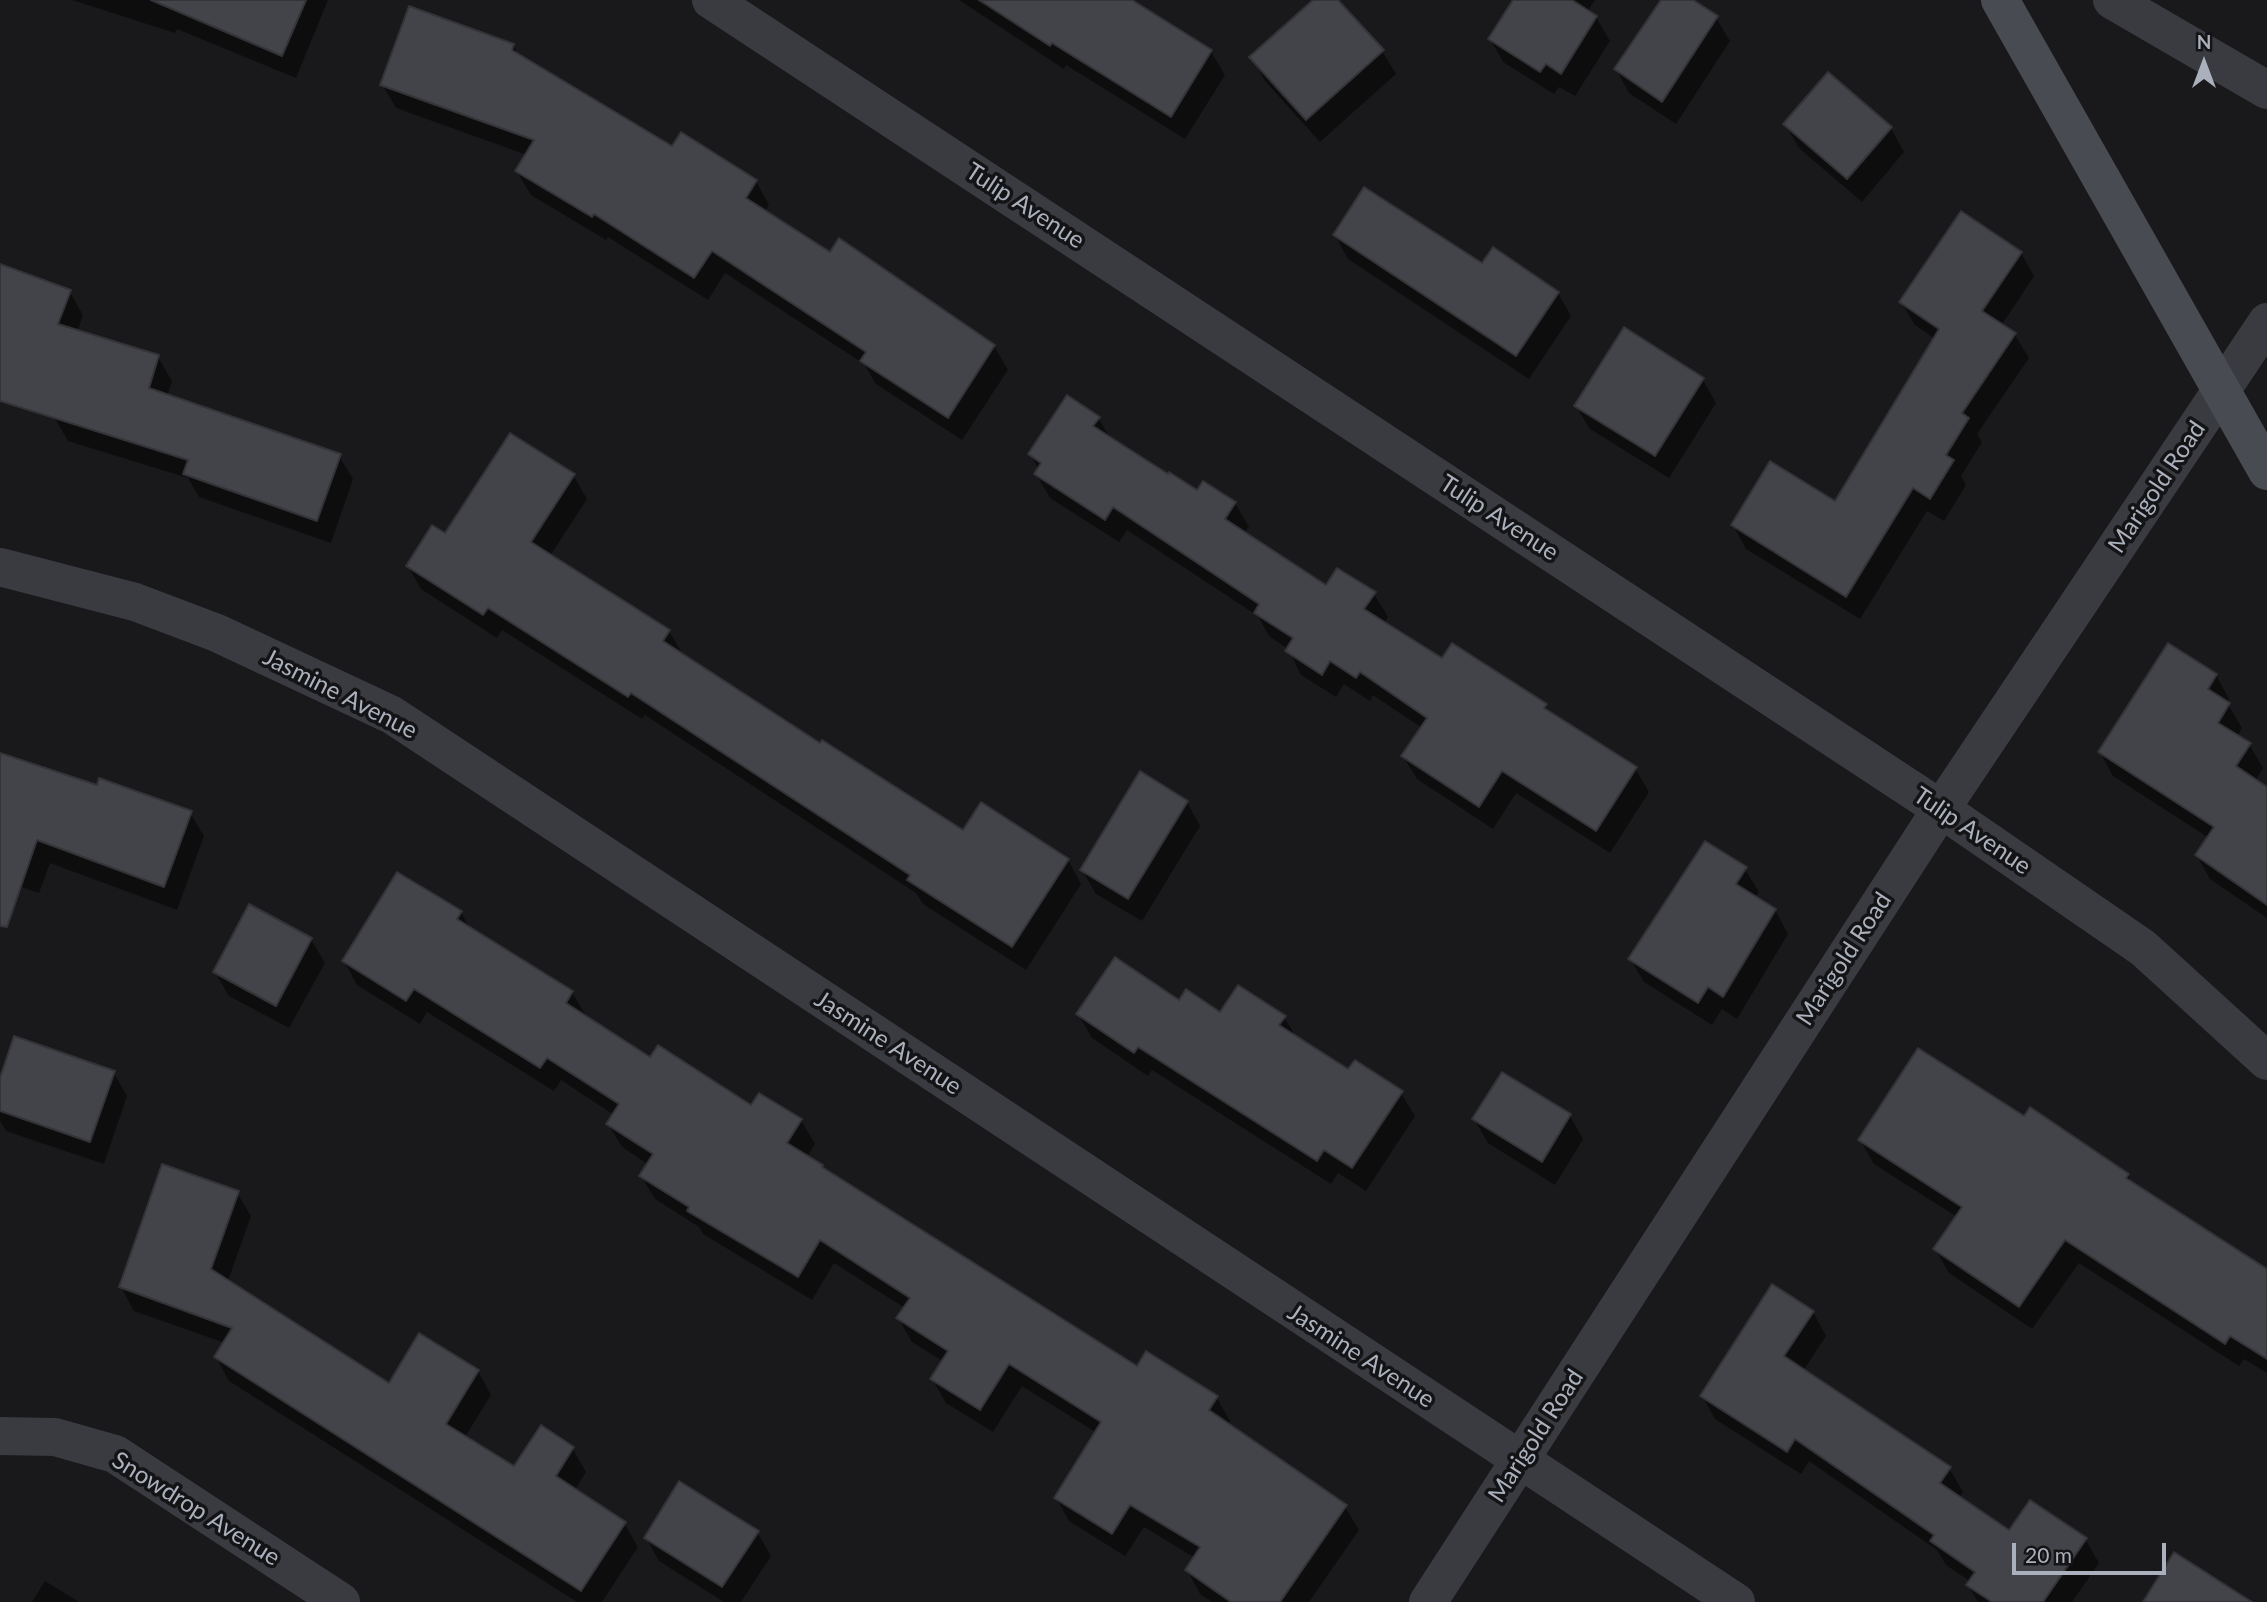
<!DOCTYPE html>
<html>
<head>
<meta charset="utf-8">
<style>
	body { margin:0 }
	#map { position:relative; width:2267px; height:1602px; overflow:hidden; background:#19191c; font-family:Lato,sans-serif }
	canvas { display:block }
	.north { position:absolute; left:2169px; top:28px; width:70px; height:70px; -webkit-text-stroke:5px #141417; paint-order:stroke; rotate:0deg; font-size:19px; font-weight:700; line-height:28px; text-align:center; color:#abb1bc }
	.north::after { content:''; display:block; margin:auto; width:24px; height:32px; background:#abb1bc; clip-path:polygon(50% 0,100% 100%,50% 72%,0 100%) }
	.scale { position:absolute; left:2012px; top:1543px; width:154px; height:32px; box-sizing:border-box; border:4px solid #abb1bc; border-top:0; padding-left:9px; font-size:21px; line-height:24px; white-space:nowrap; color:#abb1bc; -webkit-text-stroke:5px #141417; paint-order:stroke }
</style>
</head>
<body>
<div id="map">
<canvas width="2267" height="1602"></canvas>
<div class="north">N</div>
<div class="scale">20 m</div>
</div>
<script>
const ctx = document.querySelector('canvas').getContext('2d');
ctx.lineJoin = 'round';
function fillPath(path, color) {
  ctx.fillStyle = color;
  ctx.fill(path, 'evenodd');
}
function trace(path, color, width, dash) {
  ctx.strokeStyle = color;
  ctx.lineWidth = width;
  ctx.lineCap = dash ? 'butt' : 'round';
  ctx.setLineDash(dash || []);
  ctx.stroke(path);
}
function drawText(font, color, halo, rows, align = 'center') {
  ctx.font = font + ' Lato,sans-serif';
  ctx.lineWidth = 7;
  ctx.setLineDash([]);
  ctx.textBaseline = 'middle';
  ctx.strokeStyle = halo;
  ctx.fillStyle = color;
  for (const [text, x, y, turn = 0] of rows) {
    ctx.save();
    ctx.translate(x, y);
    ctx.rotate((+turn || 0) * Math.PI / 180);
    ctx.textAlign = isNaN(turn) ? turn : align;
    if (halo) ctx.strokeText(text, 0, 0);
    ctx.fillText(text, 0, 0);
    ctx.restore();
  }
}
const shadow = new Path2D(`
	M 72,0 L 328,0 L 296,78 L 177,29 L 175,33 Z
	M 959,0 L 1131,0 L 1211,52 L 1225,75 L 1185,139 L 1066,65 L 1064,69 Z
	M 1316,0 L 1336,0 L 1382,51 L 1396,74 L 1320,142 L 1265,81 L 1252,57 Z
	M 1515,0 L 1595,0 L 1587,12 L 1596,17 L 1610,41 L 1575,96 L 1559,87 L 1554,94 L 1503,62 L 1490,39 Z
	M 1663,0 L 1690,0 L 1716,18 L 1730,41 L 1676,124 L 1629,93 L 1616,69 Z
	M 513,45 L 520,57 L 673,148 L 756,181 L 769,205 L 765,212 L 831,255 L 840,240 L 994,346 L 1008,370 L 962,440 L 876,384 L 864,364 L 725,273 L 708,300 L 608,237 L 606,240 L 531,195 L 517,172 L 527,155 L 396,108 L 382,84 Z
	M 1785,124 L 1891,128 L 1904,152 L 1862,202 L 1799,148 Z
	M 1335,235 L 1482,266 L 1558,293 L 1571,316 L 1529,379 L 1348,259 Z
	M 2021,253 L 2034,276 L 2001,326 L 2015,335 L 2029,358 L 1977,434 L 1982,442 L 1961,476 L 1966,485 L 1944,521 L 1927,511 L 1860,619 L 1746,549 L 1733,525 L 1835,503 L 1935,339 L 1915,325 L 1901,302 Z
	M 0,269 L 69,291 L 83,315 L 77,332 L 158,357 L 172,381 L 167,396 L 339,456 L 353,479 L 331,543 L 199,497 L 188,478 L 68,441 L 54,417 L 0,379 Z
	M 1703,380 L 1716,403 L 1669,478 L 1590,429 L 1576,406 Z
	M 1098,418 L 1111,439 L 1198,492 L 1235,503 L 1249,527 L 1244,533 L 1327,587 L 1374,594 L 1388,617 L 1384,623 L 1443,660 L 1545,705 L 1551,715 L 1635,768 L 1649,792 L 1610,853 L 1516,793 L 1493,829 L 1417,779 L 1403,756 L 1422,728 L 1373,695 L 1370,701 L 1344,684 L 1336,697 L 1301,675 L 1288,649 L 1269,636 L 1258,616 L 1127,530 L 1119,542 L 1050,498 L 1036,474 L 1039,470 L 1030,454 Z
	M 573,475 L 587,499 L 550,556 L 669,631 L 683,655 L 821,745 L 963,832 L 1068,860 L 1081,884 L 1026,970 L 923,904 L 916,893 L 645,715 L 642,719 L 502,630 L 497,638 L 421,589 L 408,566 L 445,536 Z
	M 2216,675 L 2229,699 L 2227,703 L 2242,728 L 2237,736 L 2249,744 L 2263,768 L 2255,781 L 2267,789 L 2267,918 L 2210,879 L 2197,856 L 2209,838 L 2113,776 L 2100,752 Z
	M 0,754 L 98,788 L 190,813 L 204,836 L 177,910 L 50,863 L 39,893 L 0,880 Z
	M 1187,802 L 1200,826 L 1142,921 L 1096,894 L 1082,870 Z
	M 1745,869 L 1759,892 L 1755,898 L 1775,910 L 1788,934 L 1737,1019 L 1722,1009 L 1712,1025 L 1644,982 L 1630,959 Z
	M 461,912 L 470,929 L 572,992 L 586,1016 L 651,1059 L 752,1108 L 801,1120 L 815,1144 L 806,1158 L 1137,1368 L 1217,1398 L 1230,1421 L 1228,1425 L 1345,1507 L 1359,1530 L 1309,1602 L 1212,1602 L 1200,1594 L 1187,1570 L 1195,1558 L 1144,1527 L 1125,1556 L 1069,1521 L 1056,1498 L 1097,1433 L 1022,1386 L 993,1432 L 946,1403 L 932,1379 L 944,1362 L 912,1342 L 898,1318 L 905,1308 L 834,1263 L 812,1300 L 703,1234 L 699,1227 L 655,1199 L 641,1176 L 649,1165 L 622,1147 L 608,1124 L 614,1115 L 561,1080 L 554,1091 L 427,1012 L 420,1024 L 357,985 L 344,961 Z
	M 311,939 L 325,963 L 289,1028 L 229,996 L 215,972 Z
	M 1179,1002 L 1221,1015 L 1284,1017 L 1297,1038 L 1349,1072 L 1401,1093 L 1415,1116 L 1366,1191 L 1338,1173 L 1331,1184 L 1152,1070 L 1148,1076 L 1092,1038 L 1078,1014 Z
	M 113,1072 L 127,1096 L 104,1164 L 6,1131 L 0,1121 L 0,1084 Z
	M 1570,1116 L 1583,1139 L 1555,1185 L 1488,1143 L 1474,1119 Z
	M 2024,1118 L 2128,1175 L 2133,1185 L 2267,1271 L 2267,1373 L 2244,1359 L 2239,1366 L 2079,1263 L 2032,1329 L 1949,1273 L 1935,1249 L 1957,1217 L 1874,1164 L 1860,1140 Z
	M 237,1193 L 251,1216 L 228,1281 L 389,1385 L 478,1371 L 491,1395 L 465,1437 L 515,1468 L 573,1449 L 586,1472 L 575,1490 L 624,1523 L 638,1547 L 602,1602 L 577,1602 L 229,1381 L 216,1357 L 225,1343 L 134,1311 L 121,1287 Z
	M 1813,1312 L 1826,1336 L 1803,1371 L 1949,1468 L 1963,1492 L 1959,1498 L 2010,1533 L 2085,1539 L 2099,1563 L 2072,1602 L 1978,1602 L 1968,1585 L 1971,1582 L 1946,1565 L 1937,1550 L 1809,1461 L 1801,1474 L 1715,1419 L 1702,1396 Z
	M 757,1532 L 771,1556 L 741,1602 L 724,1602 L 659,1561 L 646,1538 Z
	M 45,1581 L 79,1602 L 32,1602 Z`);
const building = new Path2D(`
	M 151,0 L 306,0 L 282,56 Z
	M 979,0 L 1132,0 L 1212,50 L 1171,117 L 1052,43 L 1050,46 Z
	M 1313,0 L 1338,0 L 1384,50 L 1306,120 L 1249,57 Z
	M 1513,0 L 1572,0 L 1597,16 L 1561,74 L 1546,64 L 1540,72 L 1488,39 Z
	M 1661,0 L 1693,0 L 1718,16 L 1662,102 L 1614,69 Z
	M 409,6 L 514,44 L 512,50 L 672,146 L 681,132 L 757,180 L 746,198 L 830,252 L 839,238 L 995,345 L 948,418 L 860,361 L 866,352 L 712,251 L 694,278 L 594,214 L 592,217 L 515,171 L 534,140 L 380,85 Z
	M 1828,72 L 1892,127 L 1847,179 L 1783,124 Z
	M 1364,187 L 1482,263 L 1493,247 L 1559,292 L 1516,356 L 1333,235 Z
	M 1961,211 L 2022,252 L 1982,311 L 2016,333 L 1962,413 L 1969,418 L 1946,455 L 1954,460 L 1930,499 L 1913,488 L 1846,597 L 1731,525 L 1770,461 L 1835,501 L 1939,329 L 1899,302 Z
	M 0,264 L 71,290 L 58,324 L 159,355 L 149,388 L 341,454 L 317,521 L 183,474 L 188,460 L 0,401 Z
	M 1624,327 L 1704,378 L 1655,456 L 1574,406 Z
	M 1067,395 L 1100,417 L 1093,426 L 1168,474 L 1169,472 L 1197,490 L 1203,481 L 1236,502 L 1225,519 L 1326,585 L 1337,568 L 1376,592 L 1364,609 L 1442,658 L 1452,643 L 1547,704 L 1544,708 L 1637,767 L 1596,831 L 1502,771 L 1479,807 L 1401,756 L 1427,718 L 1360,672 L 1356,678 L 1330,661 L 1322,675 L 1285,651 L 1293,638 L 1254,613 L 1259,604 L 1113,507 L 1105,520 L 1034,474 L 1041,463 L 1028,454 Z
	M 510,433 L 575,474 L 531,542 L 670,630 L 663,641 L 820,743 L 822,740 L 963,830 L 981,802 L 1069,859 L 1012,947 L 907,880 L 910,875 L 631,693 L 628,697 L 488,608 L 483,615 L 406,566 L 432,525 L 445,533 Z
	M 2168,643 L 2217,674 L 2208,689 L 2230,703 L 2218,723 L 2251,743 L 2236,766 L 2267,787 L 2267,905 L 2195,855 L 2214,827 L 2098,752 Z
	M 0,753 L 97,785 L 99,778 L 192,811 L 164,887 L 37,840 L 7,927 L 0,926 Z
	M 1140,771 L 1188,801 L 1128,899 L 1080,870 Z
	M 1705,841 L 1747,867 L 1736,884 L 1776,909 L 1723,997 L 1708,987 L 1698,1003 L 1628,959 Z
	M 397,872 L 462,911 L 457,919 L 573,991 L 566,1003 L 650,1057 L 658,1045 L 751,1105 L 759,1093 L 802,1119 L 787,1143 L 823,1165 L 822,1167 L 1137,1366 L 1146,1351 L 1218,1396 L 1209,1410 L 1347,1505 L 1280,1602 L 1231,1602 L 1185,1570 L 1200,1547 L 1130,1505 L 1112,1534 L 1054,1498 L 1101,1422 L 1009,1364 L 980,1410 L 930,1379 L 948,1351 L 896,1318 L 910,1298 L 820,1240 L 798,1277 L 687,1211 L 689,1207 L 639,1176 L 653,1154 L 606,1124 L 619,1104 L 547,1058 L 540,1068 L 414,989 L 406,1001 L 342,961 Z
	M 249,904 L 312,938 L 276,1006 L 213,972 Z
	M 1115,957 L 1179,1000 L 1186,989 L 1220,1012 L 1238,985 L 1286,1016 L 1279,1025 L 1348,1069 L 1355,1060 L 1403,1091 L 1352,1168 L 1324,1150 L 1317,1161 L 1138,1047 L 1134,1053 L 1076,1014 Z
	M 14,1036 L 115,1071 L 90,1142 L 0,1111 L 0,1078 Z
	M 1918,1048 L 2024,1116 L 2030,1107 L 2129,1174 L 2126,1178 L 2267,1269 L 2267,1359 L 2230,1336 L 2225,1344 L 2065,1240 L 2019,1307 L 1933,1249 L 1962,1207 L 1858,1140 Z
	M 1502,1072 L 1571,1114 L 1542,1162 L 1472,1119 Z
	M 162,1164 L 239,1191 L 211,1269 L 389,1383 L 419,1333 L 479,1370 L 446,1424 L 514,1466 L 541,1425 L 574,1447 L 556,1476 L 626,1522 L 581,1591 L 214,1357 L 232,1328 L 119,1287 Z
	M 1772,1284 L 1814,1311 L 1784,1356 L 1951,1467 L 1940,1483 L 2009,1530 L 2030,1500 L 2087,1538 L 2043,1602 L 1992,1602 L 1966,1585 L 1975,1572 L 1930,1541 L 1934,1535 L 1795,1439 L 1787,1452 L 1700,1396 Z
	M 679,1481 L 759,1531 L 722,1587 L 644,1538 Z
	M 2174,1552 L 2252,1602 L 2143,1602 Z`);
const street = new Path2D(`
	M 711,0 L 1941,809 L 2143,948 L 2267,1061
	M 2112,0 L 2267,90
	M 0,567 L 135,602 L 217,633 L 392,715 L 1736,1602
	M 0,1436 L 55,1437 L 115,1454 L 341,1602
	M 1428,1602 L 1941,809 L 2267,322`);
const secondary = new Path2D(`
	M 2000,0 L 2267,471`);
const streetNames = [
	["Tulip Avenue",1025,206,33],
	["Marigold Road",2157,487,-56],
	["Tulip Avenue",1499,518,33],
	["Jasmine Avenue",340,694,27],
	["Tulip Avenue",1972,831,34],
	["Marigold Road",1844,959,-57],
	["Jasmine Avenue",888,1043,33],
	["Jasmine Avenue",1361,1356,33],
	["Marigold Road",1536,1436,-57],
	["Snowdrop Avenue",196,1509,32]
];
fillPath(shadow, '#0007');
fillPath(building, '#434449');
trace(building, '#333338', 2);
trace(street, '#3a3b41', 38);
trace(secondary, '#484b51', 38);
drawText('24px', '#abb1bc', '#141417', streetNames);
</script>
</body>
</html>
